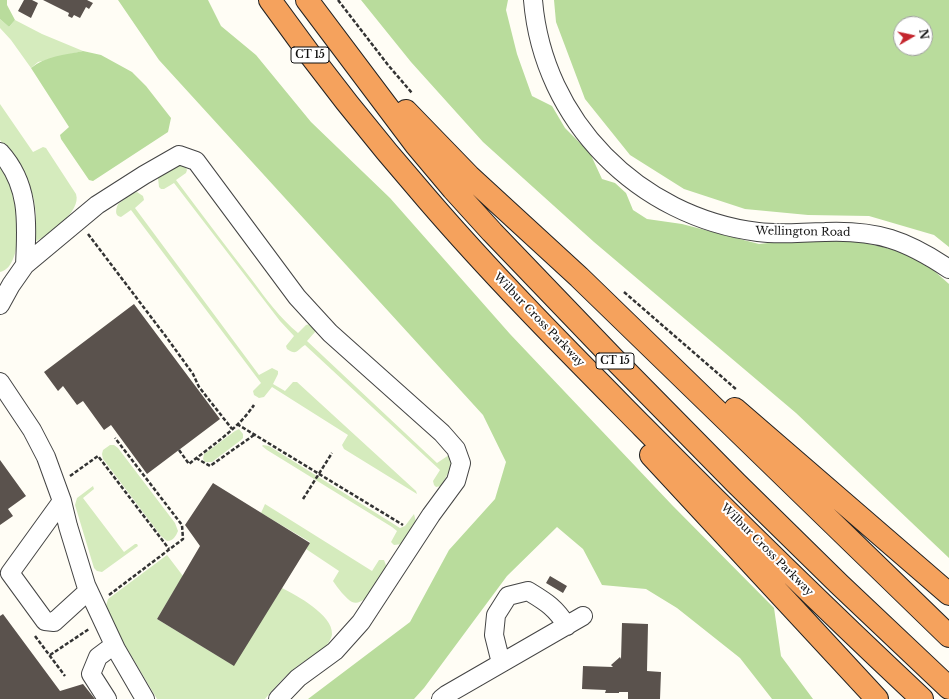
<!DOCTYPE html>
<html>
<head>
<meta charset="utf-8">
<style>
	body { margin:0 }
	#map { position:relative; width:949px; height:699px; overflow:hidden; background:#fffdf5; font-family:"Libre Baskerville",serif }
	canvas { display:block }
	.north { position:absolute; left:893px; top:16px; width:40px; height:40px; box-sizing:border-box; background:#fff; border:1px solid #a0a0a0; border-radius:50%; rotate:81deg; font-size:11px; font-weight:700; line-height:16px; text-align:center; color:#111 }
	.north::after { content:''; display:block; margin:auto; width:14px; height:18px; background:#c4262e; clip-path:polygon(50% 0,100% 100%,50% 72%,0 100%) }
</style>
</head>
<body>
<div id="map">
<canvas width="949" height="699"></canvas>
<div class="north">N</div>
</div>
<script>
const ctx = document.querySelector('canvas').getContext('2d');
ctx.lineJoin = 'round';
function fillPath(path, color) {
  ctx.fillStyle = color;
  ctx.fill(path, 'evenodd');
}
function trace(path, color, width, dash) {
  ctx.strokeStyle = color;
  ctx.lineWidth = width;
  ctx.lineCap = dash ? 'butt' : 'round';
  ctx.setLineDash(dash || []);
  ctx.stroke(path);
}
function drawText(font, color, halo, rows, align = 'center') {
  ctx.font = font + ' "Libre Baskerville",serif';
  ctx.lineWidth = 4;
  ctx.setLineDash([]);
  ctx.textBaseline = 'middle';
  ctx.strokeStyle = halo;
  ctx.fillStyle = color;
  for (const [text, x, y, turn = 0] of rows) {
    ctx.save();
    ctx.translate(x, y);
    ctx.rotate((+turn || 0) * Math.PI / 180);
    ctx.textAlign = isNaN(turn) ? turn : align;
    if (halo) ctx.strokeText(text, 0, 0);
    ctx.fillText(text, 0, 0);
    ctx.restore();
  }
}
const green = new Path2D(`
	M 0,19 L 9,27 L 15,20 L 42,34 L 83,51 L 38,62 L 31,68 L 11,40 L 0,28 Z
	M 0,104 L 33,152 L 43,147 L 46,148 L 76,194 C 82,212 47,236 33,243 L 36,215 L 34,200 L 28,180 L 19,165 L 0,140 Z
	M 0,164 C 7,175 13,186 16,198 C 21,214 21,269 0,272 Z
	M 176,165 C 181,165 185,165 187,170 L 186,173 L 176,180 C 201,213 226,247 252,280 C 266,299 280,318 298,333 L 306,325 L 310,324 L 315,330 L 315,332 L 307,341 L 437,463 L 449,455 L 453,464 L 441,486 L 436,487 L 434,485 L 433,481 L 440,470 L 305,345 C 297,350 297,356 287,349 L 286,346 L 294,336 L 280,321 L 174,183 L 164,189 L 161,189 L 159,187 L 158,178 Z
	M 137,192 L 143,196 L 144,200 L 135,208 L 259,375 L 272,368 L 278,371 L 278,374 L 273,384 L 285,391 L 293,382 L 297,382 L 416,491 L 417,494 L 344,449 L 342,445 L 348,435 L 272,387 L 264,397 L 259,398 L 254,395 L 253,391 L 261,383 L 131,210 L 121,217 C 114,216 116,209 118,204 L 133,193 Z
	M 239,429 L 243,434 L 243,438 L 241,440 L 212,462 L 205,462 L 203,459 L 204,454 L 235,431 Z
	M 110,445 L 114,445 L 118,448 L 175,523 L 178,531 C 176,536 173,541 167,541 L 161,536 L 103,459 L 102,454 L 103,450 Z
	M 263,445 L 269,446 L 400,528 L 405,526 L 414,514 L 416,522 L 402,544 L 394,545 L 391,542 L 397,531 L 392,527 L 267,450 L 262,446 Z
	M 93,486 L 94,489 L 83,498 L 124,552 L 135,544 L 137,544 L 138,546 L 102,572 L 97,571 L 94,568 L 75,505 L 77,498 Z
	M 265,504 L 372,571 L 379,560 L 384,560 L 387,568 C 381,577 366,608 352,602 C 346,599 337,587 333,581 L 339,571 L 306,549 L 310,542 L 261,513 Z
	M 167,555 L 183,576 L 157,619 L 233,665 L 282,588 C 296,595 333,615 332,634 C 332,637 329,642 327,645 C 319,654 305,660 295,668 C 284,677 274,688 265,699 L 157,699 L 119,635 L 106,606 L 108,599 Z`);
const forest = new Path2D(`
	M 0,0 L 7,0 L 7,5 L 15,20 L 9,27 L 0,19 Z
	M 118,0 L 208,0 L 221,26 L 256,55 L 311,122 L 390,198 L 510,334 L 672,505 L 774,608 L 781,656 L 813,699 L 772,699 L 740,658 L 677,608 L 646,589 L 602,585 L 583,549 L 557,527 L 507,576 L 424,688 L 414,699 L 308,699 L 410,622 L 449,550 L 495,499 L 506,462 L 483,415 L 159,60 Z
	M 361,0 L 508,0 L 506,10 L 517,54 L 532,96 L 552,106 L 565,128 L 590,153 L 602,179 L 615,183 L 626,193 L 633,210 L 647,219 L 682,224 L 759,244 L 785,241 L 825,240 L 860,242 L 900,251 L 931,268 L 949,284 L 949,558 L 796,413 L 594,242 L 483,142 L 411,62 Z
	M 554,0 L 949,0 L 949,247 L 934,235 L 869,216 L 808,215 L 745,209 L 684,189 L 630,155 L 585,99 L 556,22 ZM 901,24 L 925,24 L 925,48 L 901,48 Z
	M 83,51 L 101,55 L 132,72 L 146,86 L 171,118 L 168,132 L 93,181 L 89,180 L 61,139 L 60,135 L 69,127 L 31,68 C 46,56 64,55 83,51 Z`);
const building = new Path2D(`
	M 24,0 L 32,0 L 38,3 L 31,18 L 18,11 Z
	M 43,0 L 87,0 L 93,3 L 89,9 L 86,7 L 80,18 L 74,15 L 72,18 L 68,16 L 69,13 Z
	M 134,304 L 220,419 L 147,474 L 111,425 L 104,430 L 83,401 L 77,405 L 63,386 L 58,391 L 44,372 Z
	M 0,460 L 26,496 L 8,509 L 13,516 L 0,525 Z
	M 213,483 L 310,543 L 234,666 L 157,619 L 200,546 L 185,525 Z
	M 550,576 L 567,586 L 563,593 L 546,583 Z
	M 3,614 L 60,691 L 83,684 L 95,699 L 0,699 L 0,616 Z
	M 622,623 L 648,624 L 647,671 L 661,672 L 660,699 L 628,699 L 628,692 L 619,692 L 619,693 L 605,693 L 606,690 L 582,689 L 583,666 L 613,667 L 611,665 L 620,657 L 621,659 Z`);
const path = new Path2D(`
	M 338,0 L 388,65 L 412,93
	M 88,234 L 167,338 L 193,374 L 199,387 L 232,429
	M 624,292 L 737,390
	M 237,424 L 403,525
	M 179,450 L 189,464 C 211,446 238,429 254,405
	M 196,458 L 210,466 L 254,435
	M 70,476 L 98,456 L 169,549
	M 303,499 L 332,453
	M 109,595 L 183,539 L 182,525 L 115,438
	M 35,636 L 65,676
	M 50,655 L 89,629`);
const minor = new Path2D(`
	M 533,0 C 543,121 639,217 758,232 C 780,235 803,232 825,232 C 877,230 906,240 949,269
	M 0,152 C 30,185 27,223 25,265
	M 0,305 L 11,285 L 25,265 L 97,205 L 144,175 L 179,155 L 196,161 L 297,297 L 330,333 L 442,433 L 456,449 L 461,463 L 456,481 L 431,515 L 361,622 L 335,651 L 298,678 L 278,699
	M 0,382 L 32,430 L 46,457 L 62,501 L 68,526 L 86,585 L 116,649 L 145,699
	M 62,501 L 10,573 L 45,621 L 54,622 L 88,591
	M 501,663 L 494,635 L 496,615 L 508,596 L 528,591 C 546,602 555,607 567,626
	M 107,699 L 91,674 L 98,657 L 114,645
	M 441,699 L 446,695 L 583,616`);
const highway = new Path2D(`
	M 270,0 C 319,69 372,136 428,200 C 496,279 570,353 643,427 C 734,519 827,610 922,699
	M 307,0 L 416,145 L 453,189 L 492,232 L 613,358 L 736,483 L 839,584 L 949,688
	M 406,111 L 469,176 L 579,277 L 949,636
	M 735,409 L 949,594
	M 651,455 L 877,699`);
const shields = [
	[310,55,38],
	[615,361,38]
];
const shieldNames = [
	["CT 15",310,55],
	["CT 15",615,361]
];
const streetNames = [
	["Wellington Road",803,232,1],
	["Wilbur Cross Parkway",539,320,46],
	["Wilbur Cross Parkway",767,550,45]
];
fillPath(green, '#d5ebbd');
fillPath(forest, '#b9dc9c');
fillPath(building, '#5a524d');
trace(minor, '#444', 20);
trace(highway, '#222', 24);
trace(path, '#333', 2.5, [4, 2]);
trace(minor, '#fff', 18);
trace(highway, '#f5a25d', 22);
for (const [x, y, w] of shields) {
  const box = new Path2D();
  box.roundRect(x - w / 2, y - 8, w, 16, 3);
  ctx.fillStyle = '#fff';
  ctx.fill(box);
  trace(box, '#111', 1);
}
drawText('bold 10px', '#111', null, shieldNames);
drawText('11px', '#111', '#fff', streetNames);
</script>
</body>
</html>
